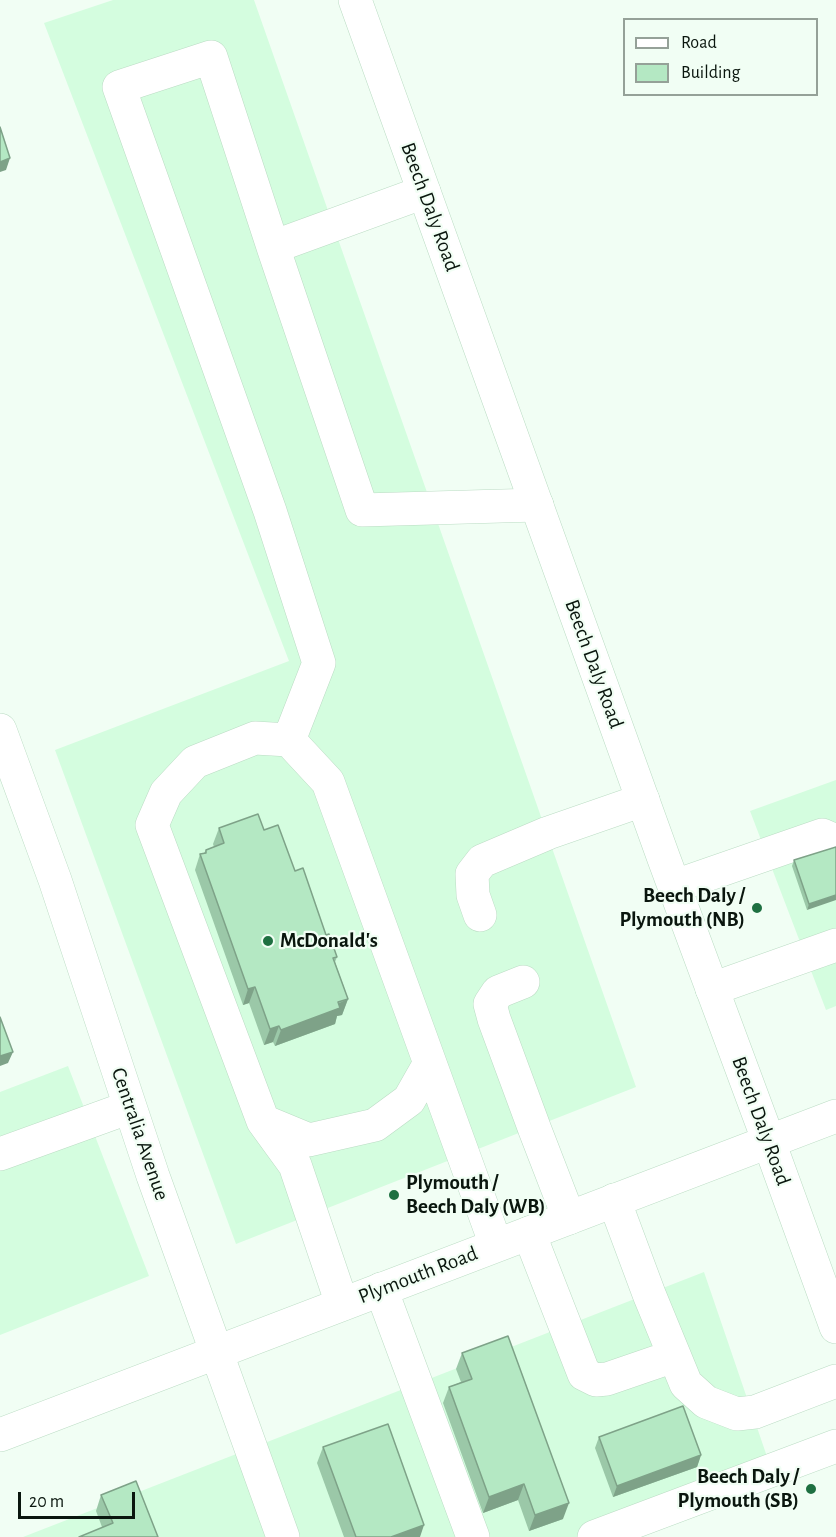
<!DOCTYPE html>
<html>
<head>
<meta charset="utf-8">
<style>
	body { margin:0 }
	#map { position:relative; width:836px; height:1537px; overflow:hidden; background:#f1fef4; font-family:"Alegreya Sans",sans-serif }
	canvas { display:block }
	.legend { position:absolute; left:623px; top:18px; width:195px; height:78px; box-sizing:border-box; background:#f1fef4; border:2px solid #95a198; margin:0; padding:8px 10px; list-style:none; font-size:18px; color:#0a160e }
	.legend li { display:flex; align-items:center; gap:12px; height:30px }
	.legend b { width:30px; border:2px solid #95a198 }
	.scale { position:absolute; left:18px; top:1492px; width:117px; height:27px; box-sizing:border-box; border:3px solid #0a160e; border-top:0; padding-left:8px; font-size:18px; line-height:21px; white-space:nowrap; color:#0a160e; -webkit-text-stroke:4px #f1fef4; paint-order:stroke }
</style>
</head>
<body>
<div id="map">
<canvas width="836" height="1537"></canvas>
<ul class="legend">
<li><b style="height:8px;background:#fff"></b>Road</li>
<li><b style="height:16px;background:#b4e8c3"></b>Building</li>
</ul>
<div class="scale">20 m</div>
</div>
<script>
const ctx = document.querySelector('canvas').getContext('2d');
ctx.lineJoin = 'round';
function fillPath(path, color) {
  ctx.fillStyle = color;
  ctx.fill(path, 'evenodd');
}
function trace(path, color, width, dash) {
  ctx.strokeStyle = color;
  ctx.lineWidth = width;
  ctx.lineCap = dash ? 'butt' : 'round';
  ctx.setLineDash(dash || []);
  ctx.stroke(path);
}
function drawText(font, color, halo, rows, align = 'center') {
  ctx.font = font + ' "Alegreya Sans",sans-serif';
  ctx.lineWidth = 4.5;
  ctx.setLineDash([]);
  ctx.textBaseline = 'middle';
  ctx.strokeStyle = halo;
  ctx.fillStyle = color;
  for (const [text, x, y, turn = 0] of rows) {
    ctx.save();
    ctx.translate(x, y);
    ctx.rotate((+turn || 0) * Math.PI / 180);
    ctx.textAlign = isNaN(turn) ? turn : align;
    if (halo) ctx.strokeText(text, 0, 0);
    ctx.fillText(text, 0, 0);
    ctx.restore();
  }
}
const built = new Path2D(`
	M 113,0 L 254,0 L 636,1087 L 236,1244 L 55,750 L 289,661 L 44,23 Z
	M 836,780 L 836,1006 L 826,1010 L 750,811 Z
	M 68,1066 L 149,1276 L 0,1335 L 0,1092 Z
	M 704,1272 L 777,1486 L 641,1537 L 23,1537 Z`);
const minor = new Path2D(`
	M 273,247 L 362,510 L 537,505
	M 0,730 L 55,880 L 153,1176 L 283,1537
	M 289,740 L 319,663 L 270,511 L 119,87 L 211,57 L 273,247 L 424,192
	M 675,886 L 822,835 L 836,841
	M 480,915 L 473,895 L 472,874 L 482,861 L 548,833 L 643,800
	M 523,982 L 498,992 L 490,1004 L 494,1019 L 535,1130 L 569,1218
	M 712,989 L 836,945
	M 263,1121 L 309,1140 L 375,1125 L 409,1100 L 430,1063
	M 0,1154 L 130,1107
	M 614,1200 L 649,1294 L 686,1384 L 706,1402 L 737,1414 L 755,1412 L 836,1381
	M 529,1233 L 584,1374 L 596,1380 L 607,1379 L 674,1356
	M 381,1289 L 473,1537
	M 342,1304 L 295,1165 L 263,1121 L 152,825 L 166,793 L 195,762 L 255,738 L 289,740 L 328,782 L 496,1245
	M 594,1537 L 836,1446`);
const major = new Path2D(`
	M 355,0 L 664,859 L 769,1142 L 836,1327
	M 0,1435 L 836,1116`);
const wall = new Path2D(`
	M 219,828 L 264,830 L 295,871 L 337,957 L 335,962 L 348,999 L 342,1015 L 337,1016 L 335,1024 L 275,1046 L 273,1042 L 264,1045 L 249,1003 L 243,1005 L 195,870 L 200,854 L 204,853 L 206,850 L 214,847 L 213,844 Z
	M 836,847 L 807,910 L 792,866 L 794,860 Z
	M 462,1353 L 563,1519 L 529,1531 L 518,1500 L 483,1513 L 443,1403 L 449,1387 L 461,1382 L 456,1369 Z
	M 599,1437 L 701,1455 L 697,1467 L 613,1497 L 595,1448 Z
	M 323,1447 L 420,1537 L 344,1537 L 317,1463 Z
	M 101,1495 L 158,1537 L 102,1527 L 96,1511 Z`);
const shadedWall = new Path2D(`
	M 10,158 L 6,170 L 0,172 L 0,162 Z
	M 836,895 L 836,900 L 807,910 L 809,904 Z
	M 255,987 L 249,1003 L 243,1005 L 248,989 Z
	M 348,999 L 342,1015 L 337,1016 L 335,1024 L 275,1046 L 281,1030 Z
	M 279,1026 L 273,1042 L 264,1045 L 270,1029 Z
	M 13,1052 L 8,1063 L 0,1066 L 0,1056 Z
	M 701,1455 L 697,1467 L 613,1497 L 617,1486 Z
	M 524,1484 L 518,1500 L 483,1513 L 489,1497 Z
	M 569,1503 L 563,1519 L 529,1531 L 535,1515 Z
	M 424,1525 L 420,1537 L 391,1537 Z`);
const building = new Path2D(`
	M 0,127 L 10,158 L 0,162 Z
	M 258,814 L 264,830 L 278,825 L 295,871 L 303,868 L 326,935 L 329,934 L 337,957 L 333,958 L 348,999 L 338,1002 L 340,1008 L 281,1030 L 279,1026 L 270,1029 L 255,987 L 248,989 L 200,854 L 206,853 L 206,850 L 224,843 L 219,828 Z
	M 836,847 L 836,895 L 809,904 L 794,860 Z
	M 0,1017 L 13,1052 L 0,1056 Z
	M 508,1336 L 569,1503 L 535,1515 L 524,1484 L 489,1497 L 449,1387 L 472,1379 L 462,1353 Z
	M 683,1406 L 701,1455 L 617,1486 L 599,1437 Z
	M 388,1424 L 424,1525 L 391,1537 L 356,1537 L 323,1447 Z
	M 136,1481 L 158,1537 L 79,1537 L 113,1523 L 101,1495 Z`);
const markers = [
	[757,908,6,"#1e7041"],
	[268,941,6,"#1e7041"],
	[394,1195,6,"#1e7041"],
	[811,1489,6,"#1e7041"]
];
const streetNames = [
	["Beech Daly Road",430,207,70],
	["Beech Daly Road",594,664,70],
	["Beech Daly Road",761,1121,70],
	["Centralia Avenue",140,1134,71],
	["Plymouth Road",418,1275,-21]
];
const poiNames = [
	["Beech Daly /",745,896],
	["Plymouth (NB)",745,920],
	["McDonald's",280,941,"left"],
	["Plymouth /",406,1183,"left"],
	["Beech Daly (WB)",406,1207,"left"],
	["Beech Daly /",799,1477],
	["Plymouth (SB)",799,1501]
];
fillPath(built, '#d4fddf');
trace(minor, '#bbdcc4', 34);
trace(major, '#bbdcc4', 34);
trace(minor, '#fff', 33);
trace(major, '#fff', 33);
fillPath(wall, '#9bc8a8');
fillPath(shadedWall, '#7ea288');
fillPath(building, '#b4e8c3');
trace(building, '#7ea288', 1.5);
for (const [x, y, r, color] of markers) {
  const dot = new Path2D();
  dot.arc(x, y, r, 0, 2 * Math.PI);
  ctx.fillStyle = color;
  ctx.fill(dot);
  trace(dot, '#f1fef4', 2);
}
drawText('21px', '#0a160e', '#f1fef4', streetNames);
drawText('bold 21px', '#0a160e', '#f1fef4', poiNames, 'right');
</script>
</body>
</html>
